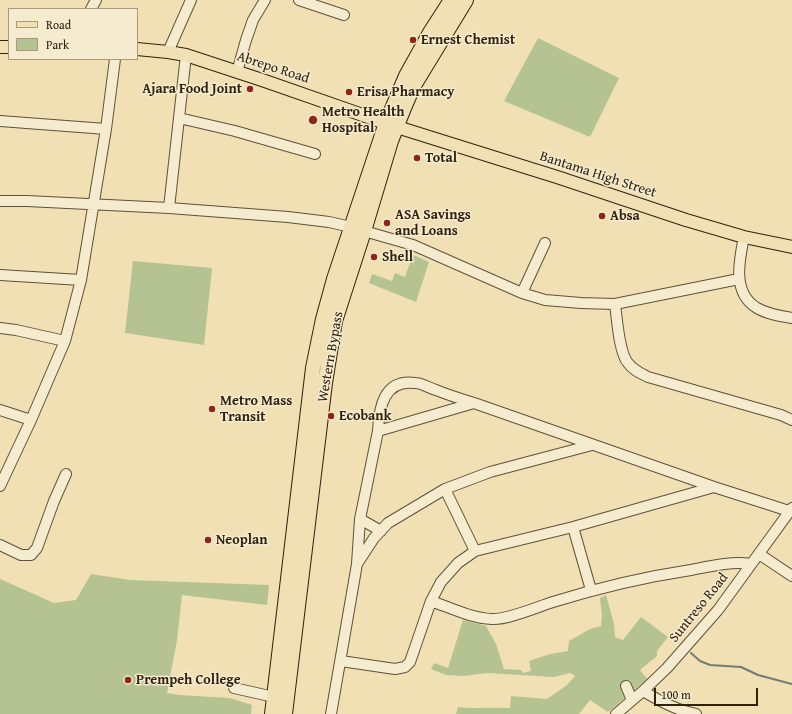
<!DOCTYPE html>
<html>
<head>
<meta charset="utf-8">
<style>
	body { margin:0 }
	#map { position:relative; width:792px; height:714px; overflow:hidden; background:#f0e0b4; font-family:"Gentium Book Plus",serif }
	canvas { display:block }
	.legend { position:absolute; left:8px; top:8px; width:130px; height:52px; box-sizing:border-box; background:#f5ebce; border:1px solid #a69a81; margin:0; padding:5px 7px; list-style:none; font-size:12px; color:#2f210e }
	.legend li { display:flex; align-items:center; gap:8px; height:20px }
	.legend b { width:20px; border:1px solid #a69a81 }
	.scale { position:absolute; left:654px; top:688px; width:104px; height:18px; box-sizing:border-box; border:2px solid #2f210e; border-top:0; padding-left:5px; font-size:12px; line-height:14px; white-space:nowrap; color:#2f210e; -webkit-text-stroke:3px #f5ebce; paint-order:stroke }
</style>
</head>
<body>
<div id="map">
<canvas width="792" height="714"></canvas>
<ul class="legend">
<li><b style="height:5px;background:#f0e0b4"></b>Road</li>
<li><b style="height:11px;background:#b4c391"></b>Park</li>
</ul>
<div class="scale">100 m</div>
</div>
<script>
const ctx = document.querySelector('canvas').getContext('2d');
ctx.lineJoin = 'round';
function fillPath(path, color) {
  ctx.fillStyle = color;
  ctx.fill(path, 'evenodd');
}
function trace(path, color, width, dash) {
  ctx.strokeStyle = color;
  ctx.lineWidth = width;
  ctx.lineCap = dash ? 'butt' : 'round';
  ctx.setLineDash(dash || []);
  ctx.stroke(path);
}
function drawText(font, color, halo, rows, align = 'center') {
  ctx.font = font + ' "Gentium Book Plus",serif';
  ctx.lineWidth = 3;
  ctx.setLineDash([]);
  ctx.textBaseline = 'middle';
  ctx.strokeStyle = halo;
  ctx.fillStyle = color;
  for (const [text, x, y, turn = 0] of rows) {
    ctx.save();
    ctx.translate(x, y);
    ctx.rotate((+turn || 0) * Math.PI / 180);
    ctx.textAlign = isNaN(turn) ? turn : align;
    if (halo) ctx.strokeText(text, 0, 0);
    ctx.fillText(text, 0, 0);
    ctx.restore();
  }
}
const green = new Path2D(`
	M 538,38 L 619,78 L 590,137 L 504,101 Z
	M 407,252 L 429,262 L 416,302 L 369,283 L 372,274 L 392,281 L 395,273 L 405,277 L 411,260 L 405,258 Z
	M 133,261 L 212,268 L 204,345 L 125,333 Z
	M 91,574 L 130,580 L 269,585 L 267,605 L 182,595 L 177,640 L 167,693 L 179,695 L 230,698 L 252,705 L 251,714 L 0,714 L 0,579 L 54,603 L 76,600 Z
	M 606,595 L 614,624 L 615,637 L 623,640 L 641,617 L 668,637 L 657,651 L 657,656 L 640,670 L 647,679 L 608,712 L 590,700 L 579,714 L 456,714 L 458,707 C 476,709 493,707 510,708 L 511,696 L 547,699 L 567,685 L 575,676 L 570,673 L 554,677 L 487,673 L 464,676 L 446,675 L 431,669 L 434,663 L 448,668 L 463,620 L 486,626 L 496,644 L 504,669 L 521,670 L 523,673 L 531,671 L 529,661 L 550,654 L 568,651 L 569,641 L 590,629 L 601,626 L 602,615 L 600,598 Z`);
const stream = new Path2D(`
	M 691,653 L 700,661 L 710,665 L 741,667 L 758,675 L 792,684`);
const minor = new Path2D(`
	M 299,0 L 344,15
	M 91,9 L 96,0
	M 168,52 L 191,0
	M 237,72 L 246,40 L 253,20 L 265,0
	M 179,118 L 235,131 L 315,154
	M 0,121 L 106,129
	M 0,201 L 27,201 L 169,208 L 288,217 L 329,222 L 351,227
	M 169,208 L 186,55
	M 364,231 L 413,245 L 522,293 L 545,300 L 581,303 L 615,304 L 739,279
	M 744,237 C 739,261 732,293 757,308 C 767,314 780,316 792,318
	M 0,275 L 81,280
	M 522,293 L 545,243
	M 615,304 C 617,318 619,353 628,363 C 633,370 640,373 648,377 L 781,415 L 792,420
	M 0,328 L 16,330 L 65,341
	M 0,410 L 31,420
	M 378,431 C 379,407 384,379 415,383 C 422,383 429,388 436,390 C 448,395 461,399 474,403
	M 0,486 L 31,420 L 65,341 L 81,280 L 106,129 L 115,59
	M 445,489 L 475,551
	M 360,519 L 381,531
	M 573,527 L 591,590
	M 0,545 L 21,555 L 31,555 L 37,548 L 54,501 L 66,474
	M 759,554 L 792,576
	M 357,564 L 360,519 L 378,431 L 474,403 L 714,487 L 789,511
	M 431,601 C 451,608 471,618 492,619 C 507,620 537,607 553,602 C 598,588 644,577 691,570 C 711,566 731,561 751,564
	M 341,661 L 395,669 L 405,667 L 410,662 L 431,601 L 441,582 L 458,563 L 475,551 L 573,527 L 714,487
	M 626,686 L 632,700
	M 234,688 L 274,697
	M 643,691 C 660,701 676,710 696,714
	M 331,714 L 357,564 L 374,538 L 388,523 L 445,489 L 490,472 L 592,445
	M 616,714 L 643,691 L 667,668 L 718,610 L 792,508`);
const major = new Path2D(`
	M 0,47 L 9,47
	M 137,49 L 168,52 L 186,55 L 262,80 L 397,127 L 557,177 L 686,220 L 744,237 L 792,247`);
const highway = new Path2D(`
	M 272,714 L 313,368 L 323,319 L 334,279 L 386,123 L 406,76 L 431,31 L 451,0
	M 285,714 L 325,383 L 335,321 L 364,231 L 391,141 L 404,108 L 413,87 L 466,0`);
const markers = [
	[413,40,4,"#8f2418"],
	[250,89,4,"#8f2418"],
	[349,92,4,"#8f2418"],
	[313,120,5,"#8f2418"],
	[417,158,4,"#8f2418"],
	[602,216,4,"#8f2418"],
	[387,223,4,"#8f2418"],
	[374,257,4,"#8f2418"],
	[212,409,4,"#8f2418"],
	[331,416,4,"#8f2418"],
	[208,540,4,"#8f2418"],
	[128,680,4,"#8f2418"]
];
const poiNames = [
	["Ernest Chemist",421,40],
	["Ajara Food Joint",242,89,"right"],
	["Erisa Pharmacy",357,92],
	["Metro Health",322,112],
	["Hospital",322,128],
	["Total",425,158],
	["ASA Savings",395,215],
	["and Loans",395,231],
	["Absa",610,216],
	["Shell",382,257],
	["Metro Mass",220,401],
	["Transit",220,417],
	["Ecobank",339,416],
	["Neoplan",216,540],
	["Prempeh College",136,680]
];
const streetNames = [
	["Abrepo Road",273,68,18],
	["Bantama High Street",598,175,18],
	["Western Bypass",331,357,-80],
	["Suntreso Road",699,608,-51]
];
fillPath(green, '#b4c391');
trace(stream, '#717d73', 2);
trace(minor, '#5f5138', 12);
trace(major, '#2f210e', 14);
trace(highway, '#2f210e', 16);
trace(minor, '#f5ebce', 10);
trace(major, '#f0e0b4', 12);
trace(highway, '#f0e0b4', 14);
for (const [x, y, r, color] of markers) {
  const dot = new Path2D();
  dot.arc(x, y, r, 0, 2 * Math.PI);
  ctx.fillStyle = color;
  ctx.fill(dot);
  trace(dot, '#f5ebce', 1.5);
}
drawText('bold 14px', '#2f210e', '#f5ebce', poiNames, 'left');
drawText('14px', '#2f210e', '#f5ebce', streetNames);
</script>
</body>
</html>
